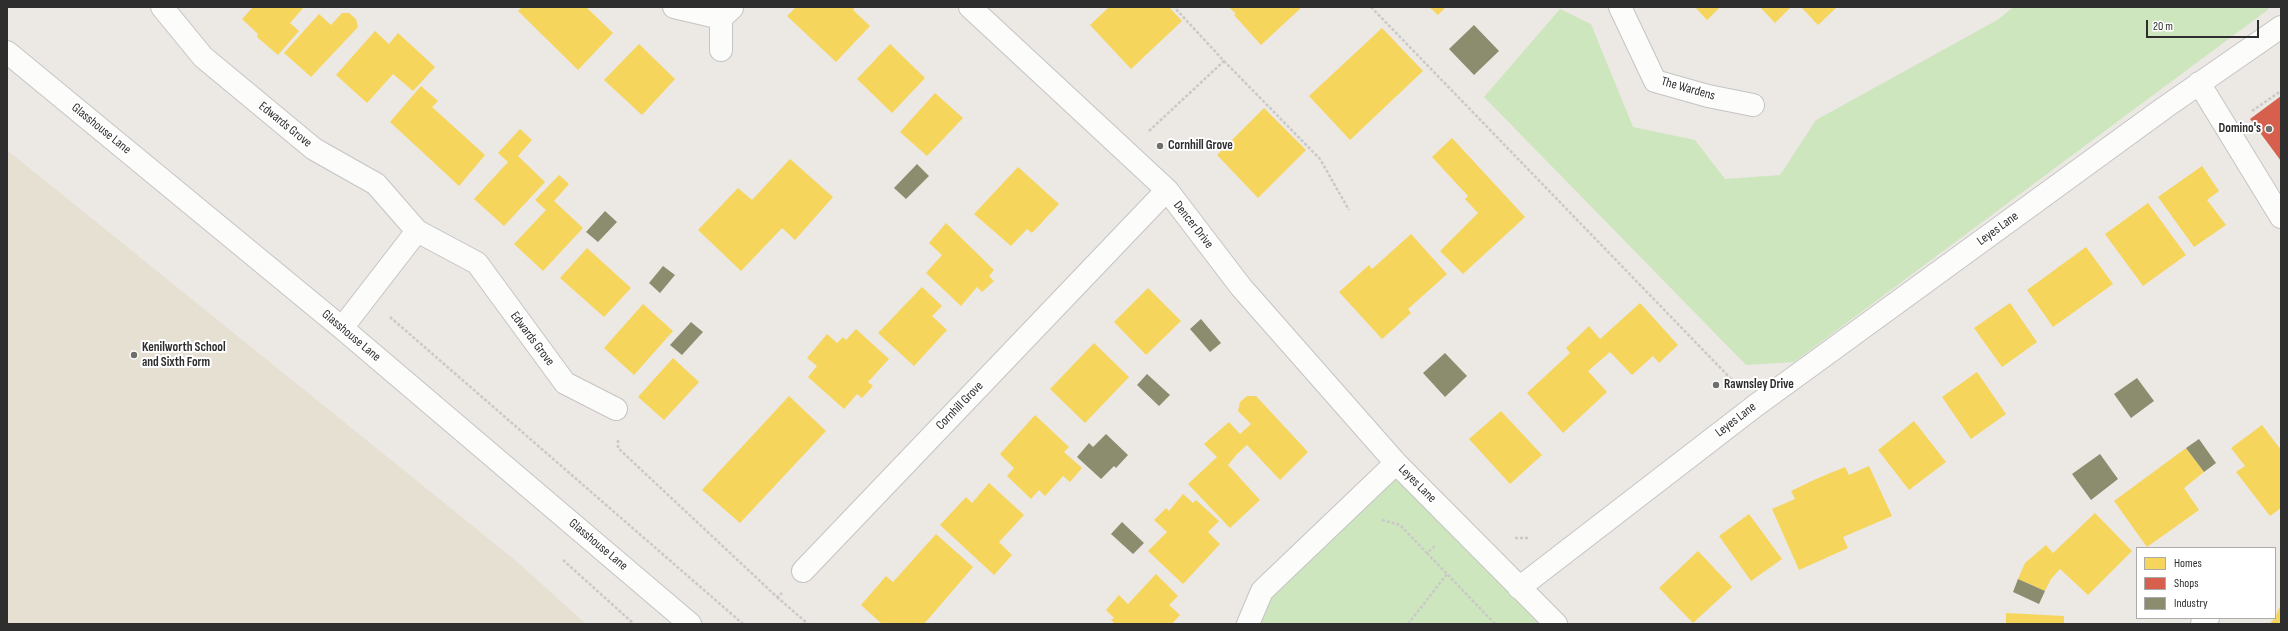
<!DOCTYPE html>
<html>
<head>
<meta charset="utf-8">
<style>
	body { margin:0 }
	#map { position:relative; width:2288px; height:631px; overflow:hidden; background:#ece8e4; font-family:"Sofia Sans Condensed",sans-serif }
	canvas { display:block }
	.frame { position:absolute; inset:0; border:8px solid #2e2e2e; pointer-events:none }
	.legend { position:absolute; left:2136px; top:547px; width:140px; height:72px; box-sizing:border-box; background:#fff; border:1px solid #ababab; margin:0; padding:5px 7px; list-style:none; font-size:12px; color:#2e2e2e }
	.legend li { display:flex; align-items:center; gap:8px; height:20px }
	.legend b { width:20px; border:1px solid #ababab }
	.scale { position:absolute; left:2146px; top:20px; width:113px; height:18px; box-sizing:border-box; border:2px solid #2e2e2e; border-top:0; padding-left:5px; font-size:12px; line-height:14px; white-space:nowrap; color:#2e2e2e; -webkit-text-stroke:3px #fff; paint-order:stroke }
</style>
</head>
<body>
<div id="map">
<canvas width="2288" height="631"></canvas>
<div class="frame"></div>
<ul class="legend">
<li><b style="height:11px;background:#f6d55c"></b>Homes</li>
<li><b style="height:11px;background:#d6604d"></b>Shops</li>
<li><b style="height:11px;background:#8c8c6e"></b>Industry</li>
</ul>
<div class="scale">20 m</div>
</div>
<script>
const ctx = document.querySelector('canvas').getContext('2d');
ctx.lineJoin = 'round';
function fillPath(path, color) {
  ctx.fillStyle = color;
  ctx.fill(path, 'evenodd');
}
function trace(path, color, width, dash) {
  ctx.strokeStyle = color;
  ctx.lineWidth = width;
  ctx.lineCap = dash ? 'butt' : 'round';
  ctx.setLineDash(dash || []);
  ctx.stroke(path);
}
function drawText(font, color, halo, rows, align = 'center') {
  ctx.font = font + ' "Sofia Sans Condensed",sans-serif';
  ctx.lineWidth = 4;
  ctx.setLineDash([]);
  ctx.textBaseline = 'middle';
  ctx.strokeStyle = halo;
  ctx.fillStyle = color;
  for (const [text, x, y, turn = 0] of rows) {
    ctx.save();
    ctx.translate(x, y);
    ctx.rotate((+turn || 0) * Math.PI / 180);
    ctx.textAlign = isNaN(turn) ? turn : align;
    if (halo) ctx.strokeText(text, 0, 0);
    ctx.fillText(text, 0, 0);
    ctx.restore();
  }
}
const education = new Path2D(`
	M 7,150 L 515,560 L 586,624 L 7,624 Z`);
const green = new Path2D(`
	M 2013,7 L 2266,7 L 2269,9 L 1794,362 L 1746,365 L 1484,97 L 1560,9 L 1591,24 L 1633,127 L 1695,140 L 1725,179 L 1780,175 L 1816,120 L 1999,19 Z
	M 1396,463 L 1556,624 L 1248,624 L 1262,591 Z`);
const homes = new Path2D(`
	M 253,7 L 304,7 L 290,23 L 299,31 L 278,55 L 257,37 L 258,34 L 242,19 Z
	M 522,7 L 586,7 L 613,33 L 578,70 L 518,11 Z
	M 796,7 L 855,7 L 853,10 L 870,26 L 836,62 L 787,16 Z
	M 1109,7 L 1169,7 L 1182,21 L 1131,69 L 1090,25 Z
	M 1229,7 L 1302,7 L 1261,45 L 1234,15 L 1236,14 Z
	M 1429,7 L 1446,7 L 1438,15 Z
	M 1695,7 L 1720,7 L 1707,20 Z
	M 1760,7 L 1791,7 L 1775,23 Z
	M 1801,7 L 1837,7 L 1818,25 Z
	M 342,13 L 349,13 L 356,19 L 358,27 L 311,77 L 284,53 L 319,14 L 331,25 Z
	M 1382,28 L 1423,71 L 1350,140 L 1309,96 Z
	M 375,31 L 389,44 L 398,33 L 435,67 L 413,91 L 393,74 L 367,103 L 336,75 Z
	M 639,44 L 675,79 L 642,115 L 604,80 Z
	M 890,44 L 925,78 L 892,113 L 857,79 Z
	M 421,86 L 438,101 L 432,107 L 485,155 L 459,186 L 390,122 Z
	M 935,93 L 963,118 L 927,156 L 900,132 Z
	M 1264,108 L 1306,150 L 1258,198 L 1217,155 Z
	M 520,129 L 532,140 L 518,156 L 545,182 L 504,226 L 474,199 L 508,162 L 498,153 Z
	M 1452,138 L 1525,217 L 1463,274 L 1440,251 L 1478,213 L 1465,199 L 1468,196 L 1432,157 Z
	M 790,159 L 833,197 L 795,240 L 782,228 L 741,271 L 698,230 L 738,188 L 752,200 Z
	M 2202,166 L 2219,191 L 2207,200 L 2226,225 L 2194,247 L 2158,197 Z
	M 1018,167 L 1059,204 L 1032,233 L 1027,229 L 1011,246 L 974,214 Z
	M 559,175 L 569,184 L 554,201 L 583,228 L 543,271 L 514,244 L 546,210 L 535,200 Z
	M 2148,203 L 2186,255 L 2143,286 L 2105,234 Z
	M 946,223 L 994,270 L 989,276 L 994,281 L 982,292 L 977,287 L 961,306 L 926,273 L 942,255 L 929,243 Z
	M 1411,234 L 1447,274 L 1408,309 L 1411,313 L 1382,339 L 1339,292 L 1369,265 L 1372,269 Z
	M 2086,247 L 2113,284 L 2053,327 L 2027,290 Z
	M 587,248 L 631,288 L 604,317 L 560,278 Z
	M 922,287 L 942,306 L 932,316 L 947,330 L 914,366 L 878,333 Z
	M 1148,288 L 1181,321 L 1146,355 L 1114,322 Z
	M 1640,303 L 1678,345 L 1659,363 L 1653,356 L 1632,375 L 1610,352 L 1588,371 L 1607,392 L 1563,433 L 1527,393 L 1570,353 L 1566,348 L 1589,326 L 1600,339 Z
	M 2010,303 L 2037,342 L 2002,367 L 1974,328 Z
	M 643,304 L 673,331 L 634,375 L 604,348 Z
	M 856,329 L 889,359 L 868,382 L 873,386 L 862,398 L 857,394 L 844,409 L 808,377 L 817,366 L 807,358 L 827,334 L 837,343 L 843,337 L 846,340 Z
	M 1094,343 L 1129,377 L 1085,423 L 1050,389 Z
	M 673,358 L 699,382 L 664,420 L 638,397 Z
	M 1977,372 L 2006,414 L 1971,439 L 1942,397 Z
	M 789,396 L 826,431 L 740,523 L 702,490 Z
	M 1247,396 L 1256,396 L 1308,452 L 1280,480 L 1247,445 L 1237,454 L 1228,465 L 1260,500 L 1230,528 L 1188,484 L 1217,457 L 1204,444 L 1229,422 L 1240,434 L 1251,424 L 1238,411 L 1240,402 Z
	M 1501,411 L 1542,455 L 1510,484 L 1469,439 Z
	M 1035,415 L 1069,447 L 1064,452 L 1082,468 L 1070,482 L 1063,476 L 1045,496 L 1039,490 L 1031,499 L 1007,476 L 1014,468 L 1000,454 Z
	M 1914,421 L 1946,462 L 1909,490 L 1878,450 Z
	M 2262,425 L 2281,450 L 2281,508 L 2270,516 L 2236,472 L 2245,466 L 2231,448 Z
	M 2186,448 L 2204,472 L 2184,488 L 2199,510 L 2147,547 L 2114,501 Z
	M 1869,466 L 1892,516 L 1843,537 L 1848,548 L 1799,570 L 1772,509 L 1795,499 L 1791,491 L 1816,479 L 1845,467 L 1849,475 Z
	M 989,483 L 1024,515 L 999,542 L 1012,555 L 994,575 L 940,525 L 966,497 L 972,503 Z
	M 1183,494 L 1193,503 L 1196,500 L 1219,521 L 1208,532 L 1220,544 L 1183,584 L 1148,551 L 1167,532 L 1154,520 L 1166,508 L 1169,511 Z
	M 2095,513 L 2132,551 L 2088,595 L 2060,569 L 2051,579 L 2045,591 L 2018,579 L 2025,563 L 2046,545 L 2053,553 Z
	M 1749,514 L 1782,559 L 1751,581 L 1719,536 Z
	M 936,534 L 973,567 L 924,624 L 882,624 L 861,605 L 886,576 L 893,582 Z
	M 1698,551 L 1732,587 L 1693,623 L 1659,588 Z
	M 1156,574 L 1178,596 L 1169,605 L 1180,615 L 1172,624 L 1115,624 L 1111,620 L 1114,618 L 1106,610 L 1119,595 L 1128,604 Z
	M 2279,608 L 2281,609 L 2281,624 L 2269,624 L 2275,618 Z
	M 2006,613 L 2064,616 L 2064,624 L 2006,624 Z`);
const shops = new Path2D(`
	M 2281,96 L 2281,161 L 2250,119 Z`);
const industry = new Path2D(`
	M 1474,25 L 1499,51 L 1474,75 L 1449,49 Z
	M 917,164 L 929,176 L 906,199 L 894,188 Z
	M 605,211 L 617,222 L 598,242 L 586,232 Z
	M 663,266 L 675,275 L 660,293 L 649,283 Z
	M 1201,319 L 1221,343 L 1210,352 L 1190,329 Z
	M 691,322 L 703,332 L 682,355 L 670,345 Z
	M 1445,353 L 1467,376 L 1445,397 L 1423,373 Z
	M 1147,374 L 1170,395 L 1159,406 L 1137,385 Z
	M 2137,378 L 2154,401 L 2131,418 L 2114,394 Z
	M 1106,434 L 1128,455 L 1116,468 L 1114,466 L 1101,479 L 1077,457 L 1089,443 L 1093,447 Z
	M 2199,439 L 2216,463 L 2204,472 L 2186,448 Z
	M 2100,454 L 2118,479 L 2091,500 L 2072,474 Z
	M 1122,522 L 1144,543 L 1133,554 L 1111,534 Z
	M 2018,579 L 2045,591 L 2039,604 L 2013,592 Z`);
const path = new Path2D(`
	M 1371,7 L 1735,383
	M 1224,61 L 1320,159 L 1349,210
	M 2252,111 L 2281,91
	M 1149,131 L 1224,61 L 1174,7
	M 390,317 L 743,624
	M 618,440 L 618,448 L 777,597 L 782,593
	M 1382,520 L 1400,525 L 1427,553 L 1435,546
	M 1515,538 L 1530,538
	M 1427,553 L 1495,624
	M 563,560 L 634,624
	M 777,597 L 808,624
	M 1408,624 L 1447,574`);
const minor = new Path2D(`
	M 162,7 L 203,57 L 314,149 L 376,184 L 417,231 L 342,328
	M 674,7 L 721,18
	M 970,7 L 1167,190 L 1241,287 L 1396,463 L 1556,624
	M 1620,7 L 1655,81 L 1708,96 L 1753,105
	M 721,50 L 721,18 L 732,8
	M 7,52 L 342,328 L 690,624
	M 2199,83 L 2281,217
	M 417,231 L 477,263 L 565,383 L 616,409
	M 803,571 L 1167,190
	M 1519,588 L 1755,406 L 2164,108 L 2281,27
	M 1248,624 L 1262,591 L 1396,463
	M 2202,624 L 2208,618`);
const markers = [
	[2269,129,4,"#706f6e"],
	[1160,146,4,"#706f6e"],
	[134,355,4,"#706f6e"],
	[1716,385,4,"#706f6e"]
];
const streetNames = [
	["The Wardens",1688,89,16],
	["Edwards Grove",285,125,39],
	["Glasshouse Lane",101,129,39],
	["Dencer Drive",1193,225,52],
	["Leyes Lane",1998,229,-36],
	["Glasshouse Lane",351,336,40],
	["Edwards Grove",532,339,53],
	["Cornhill Grove",960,406,-46],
	["Leyes Lane",1736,420,-38],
	["Leyes Lane",1417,484,45],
	["Glasshouse Lane",598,545,40]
];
const poiNames = [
	["Domino's",2261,129,"right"],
	["Cornhill Grove",1168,146],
	["Kenilworth School",142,348],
	["and Sixth Form",142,363],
	["Rawnsley Drive",1724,385]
];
fillPath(education, '#e6e0d3');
fillPath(green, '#cee6be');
fillPath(homes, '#f6d55c');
fillPath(shops, '#d6604d');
fillPath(industry, '#8c8c6e');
trace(minor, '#c5c4c5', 24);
trace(path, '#c9c9c8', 2.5, [3, 2]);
trace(minor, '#fcfcfb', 22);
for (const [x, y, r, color] of markers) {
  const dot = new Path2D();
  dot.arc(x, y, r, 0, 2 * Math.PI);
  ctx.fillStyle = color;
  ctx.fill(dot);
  trace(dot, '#fff', 1.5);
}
drawText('13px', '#2e2e2e', '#fff', streetNames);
drawText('bold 13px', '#2e2e2e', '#fff', poiNames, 'left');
</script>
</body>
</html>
